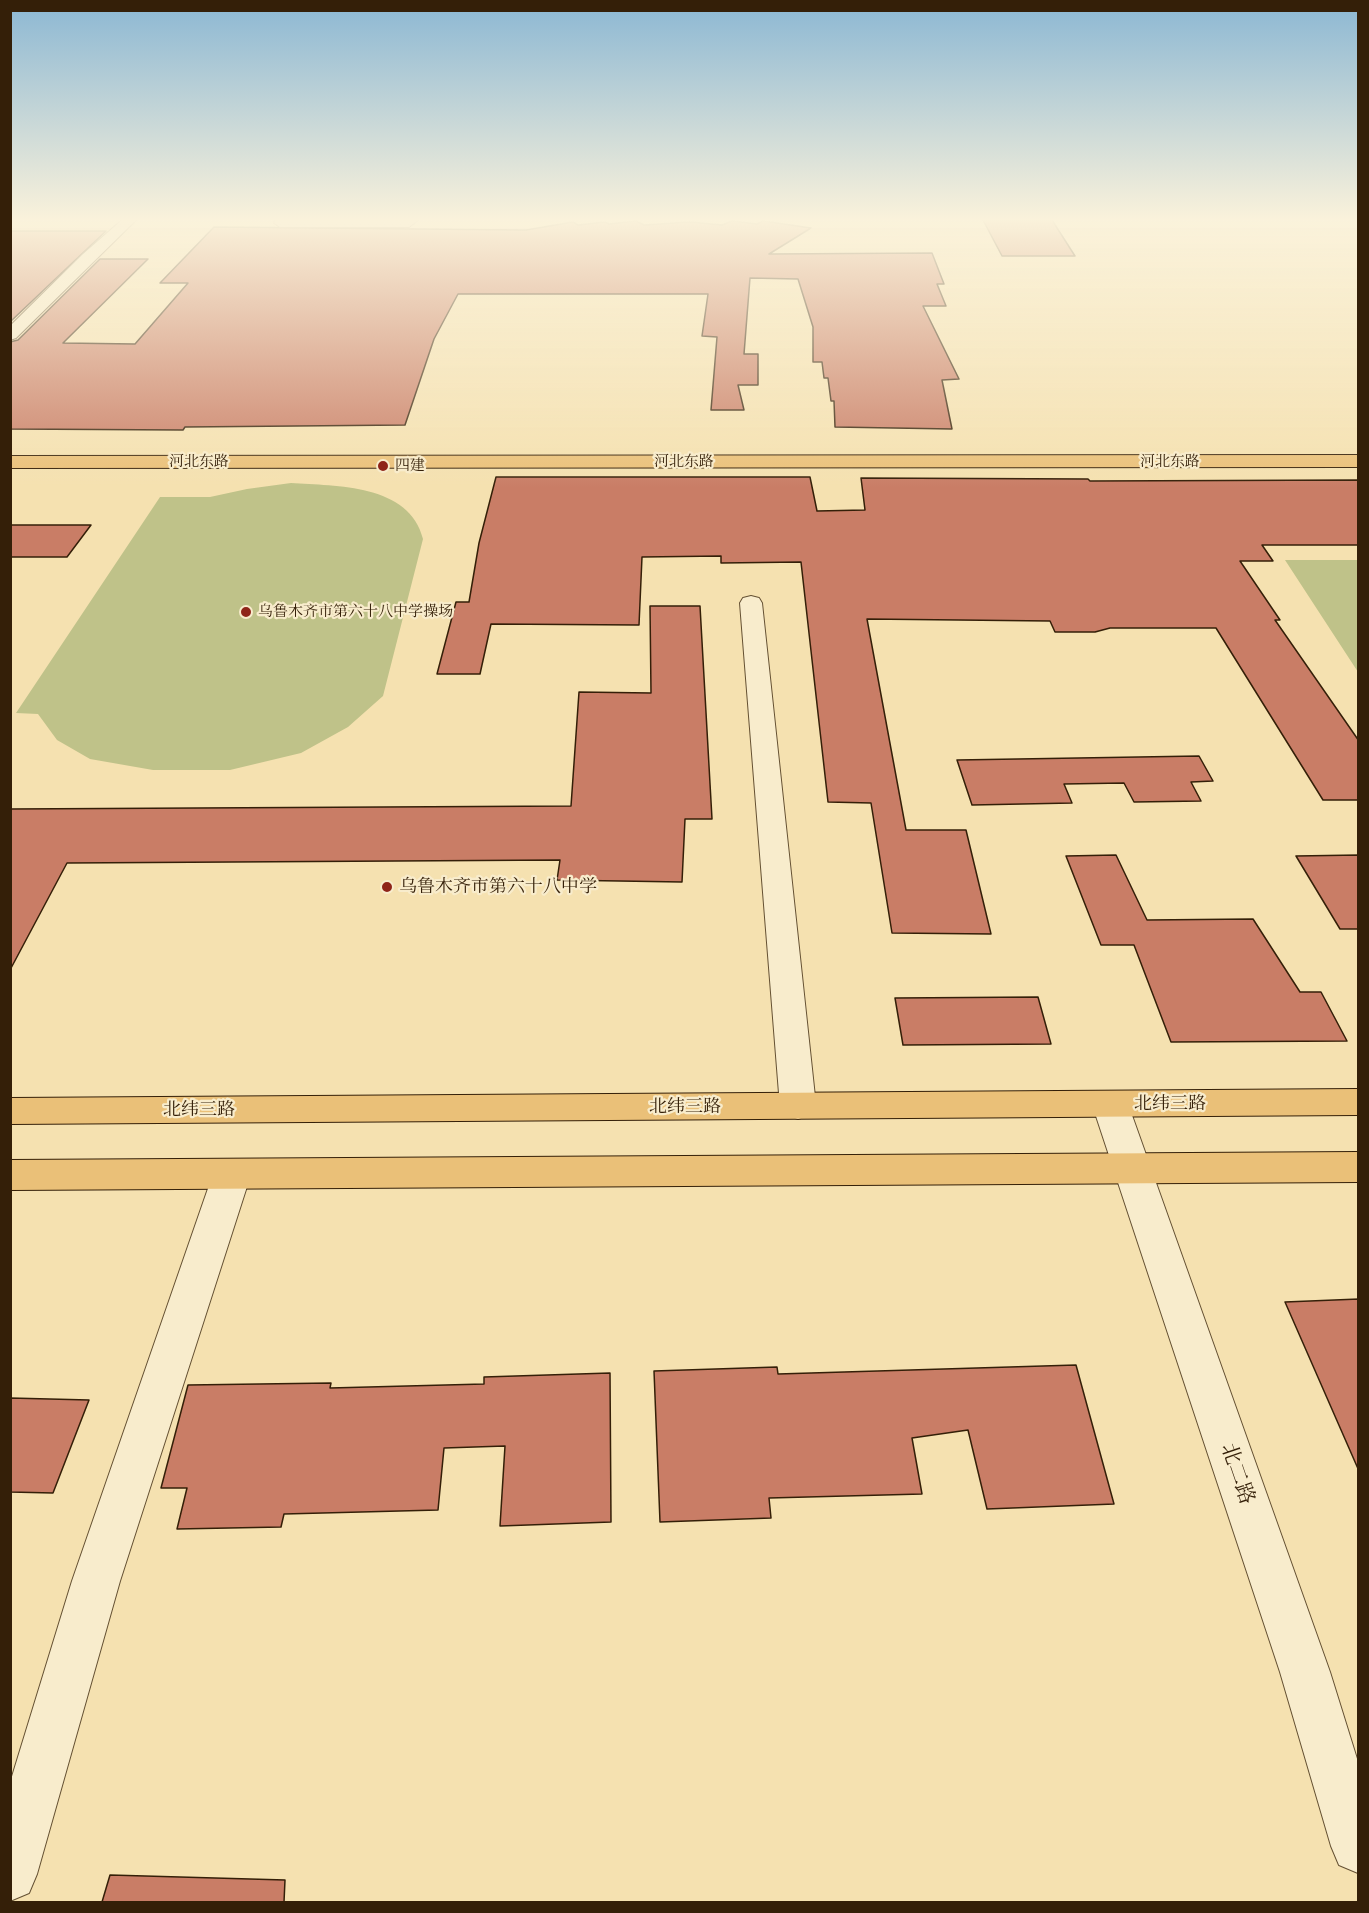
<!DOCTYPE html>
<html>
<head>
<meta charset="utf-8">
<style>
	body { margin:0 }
	#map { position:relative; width:1369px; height:1913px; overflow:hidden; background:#f5e1b0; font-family:"Old Standard TT",serif }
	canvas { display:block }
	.frame { position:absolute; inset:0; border:12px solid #341f08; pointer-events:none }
</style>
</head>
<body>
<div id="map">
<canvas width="1369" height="1913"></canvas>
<div class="frame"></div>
</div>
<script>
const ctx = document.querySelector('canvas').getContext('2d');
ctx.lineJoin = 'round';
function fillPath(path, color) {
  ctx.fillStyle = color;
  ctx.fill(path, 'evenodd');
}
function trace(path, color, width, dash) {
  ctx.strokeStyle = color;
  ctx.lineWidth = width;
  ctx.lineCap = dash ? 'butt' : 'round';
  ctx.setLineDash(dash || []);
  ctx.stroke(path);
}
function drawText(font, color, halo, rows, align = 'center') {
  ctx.font = font + ' "Old Standard TT","Noto Serif SC",serif';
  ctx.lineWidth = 4.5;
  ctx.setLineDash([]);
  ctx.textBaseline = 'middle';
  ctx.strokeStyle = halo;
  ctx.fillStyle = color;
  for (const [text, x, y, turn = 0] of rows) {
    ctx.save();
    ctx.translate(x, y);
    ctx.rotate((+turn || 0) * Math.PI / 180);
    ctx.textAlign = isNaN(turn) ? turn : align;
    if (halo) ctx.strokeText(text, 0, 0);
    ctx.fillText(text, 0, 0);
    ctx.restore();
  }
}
const green = new Path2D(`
	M 291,483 C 336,486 410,484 423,539 L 383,696 L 348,727 L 301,753 L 230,770 L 153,770 L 90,759 L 57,740 L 38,714 L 16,713 L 160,497 L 210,497 L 247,489 Z
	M 1285,560 L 1358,560 L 1358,672 Z`);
const building = new Path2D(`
	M 983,220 L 1052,220 L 1075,256 L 1002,256 Z
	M 636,221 L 644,225 L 690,222 L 722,225 L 732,221 L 757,224 L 763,221 L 811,228 L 769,254 L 932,253 L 944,284 L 937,284 L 946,306 L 923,306 L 959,379 L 942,380 L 952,429 L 835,427 L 834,401 L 831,401 L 828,378 L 824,378 L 822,362 L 813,362 L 813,327 L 798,279 L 750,278 L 744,354 L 758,354 L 758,385 L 738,385 L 744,410 L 711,410 L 717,337 L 702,336 L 708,294 L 458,294 L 434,339 L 405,425 L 185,427 L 183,430 L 10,429 L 10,342 L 18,340 L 100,259 L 148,259 L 63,343 L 135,344 L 188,283 L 160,283 L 214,227 L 526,230 L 573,222 L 578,225 L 605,222 L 609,224 Z
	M 10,231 L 106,231 L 10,322 Z
	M 496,477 L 810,477 L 817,511 L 865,510 L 861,478 L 1088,479 L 1090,481 L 1359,480 L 1359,545 L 1262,545 L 1273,561 L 1240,561 L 1280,620 L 1275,620 L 1359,741 L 1359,800 L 1323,800 L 1216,628 L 1110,628 L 1095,632 L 1055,632 L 1050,621 L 867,619 L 906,830 L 966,830 L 991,934 L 892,933 L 871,803 L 828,802 L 801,562 L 721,563 L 721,556 L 642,557 L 639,625 L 491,624 L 480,674 L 437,674 L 456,602 L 469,602 L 479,543 Z
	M 10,525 L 91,525 L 67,557 L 10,557 Z
	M 650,606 L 700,606 L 712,819 L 685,819 L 682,882 L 557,880 L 560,860 L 67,863 L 10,970 L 10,809 L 571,806 L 579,692 L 651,693 Z
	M 1199,756 L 1213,781 L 1191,782 L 1201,801 L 1134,802 L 1124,783 L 1064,784 L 1072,803 L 972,805 L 957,760 Z
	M 1116,855 L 1147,920 L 1253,919 L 1300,992 L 1321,992 L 1347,1041 L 1171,1042 L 1134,945 L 1101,945 L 1066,856 Z
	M 1359,855 L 1359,929 L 1340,929 L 1296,856 Z
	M 1038,997 L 1051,1044 L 903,1045 L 895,998 Z
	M 1359,1299 L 1359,1471 L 1285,1302 Z
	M 1076,1365 L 1114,1504 L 987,1509 L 968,1430 L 912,1438 L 922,1494 L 769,1498 L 771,1518 L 660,1522 L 654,1371 L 777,1367 L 778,1374 Z
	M 610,1373 L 611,1522 L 500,1526 L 505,1446 L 444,1448 L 438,1510 L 284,1514 L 281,1527 L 177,1529 L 187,1488 L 161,1488 L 188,1385 L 331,1383 L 330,1388 L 484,1384 L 484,1377 Z
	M 10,1398 L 89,1400 L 53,1493 L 10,1492 Z
	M 110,1875 L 285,1880 L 284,1902 L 102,1902 Z`);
const minor = new Path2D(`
	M 122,220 L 136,220 L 16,338 L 10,340 L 10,326 L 83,254 Z
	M 276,220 L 418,220 L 409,227 L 280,227 L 274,223 Z
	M 751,596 L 759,598 L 762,603 L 816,1106 L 810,1115 L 798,1119 L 786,1115 L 780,1106 L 740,603 L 743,598 Z
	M 1110,1091 L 1122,1095 L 1128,1104 L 1330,1672 L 1358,1762 L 1358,1873 L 1339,1865 L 1331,1846 L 1280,1672 L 1092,1104 L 1098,1095 Z
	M 232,1160 L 245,1164 L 251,1174 L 120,1581 L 37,1874 L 29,1893 L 10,1901 L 10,1783 L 72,1581 L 213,1174 L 219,1164 Z`);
const major = new Path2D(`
	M 1358,455 L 1358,467 L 10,468 L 10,456 Z
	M 1358,1089 L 1358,1115 L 10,1124 L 10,1098 Z
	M 1358,1152 L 1358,1182 L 10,1190 L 10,1160 Z`);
const markers = [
	[383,466,6,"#8f2418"],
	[246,612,6,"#8f2418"],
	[387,887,6,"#8f2418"]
];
const farStreetnames = [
	["河北东路",199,462],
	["河北东路",684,462],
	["河北东路",1170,462]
];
const farPoinames = [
	["四建",395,466],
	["乌鲁木齐市第六十八中学操场",258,612]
];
const poiNames = [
	["乌鲁木齐市第六十八中学",399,887]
];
const streetNames = [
	["北纬三路",1170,1104],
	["北纬三路",685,1107],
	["北纬三路",199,1110]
];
const nearStreetnames = [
	["北二路",1237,1474,71]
];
fillPath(green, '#bfc289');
fillPath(building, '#c97d66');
trace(building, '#341f08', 1.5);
trace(minor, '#645032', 2);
trace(major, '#341f08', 2);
fillPath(minor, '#f8eccc');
fillPath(major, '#eac078');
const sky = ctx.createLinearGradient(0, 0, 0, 488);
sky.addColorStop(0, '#8bb7d3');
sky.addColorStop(0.45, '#faf2db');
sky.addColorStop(1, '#faf2db00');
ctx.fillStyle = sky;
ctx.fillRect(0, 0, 1369, 488);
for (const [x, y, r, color] of markers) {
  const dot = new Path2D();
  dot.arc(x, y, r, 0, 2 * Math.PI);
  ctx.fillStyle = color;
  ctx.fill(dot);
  trace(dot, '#f8eccc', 2);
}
drawText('15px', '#341f08', '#f8eccc', farStreetnames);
drawText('15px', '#341f08', '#f8eccc', farPoinames, 'left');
drawText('18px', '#341f08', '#f8eccc', poiNames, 'left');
drawText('18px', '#341f08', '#f8eccc', streetNames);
drawText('21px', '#341f08', '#f8eccc', nearStreetnames);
</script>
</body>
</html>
